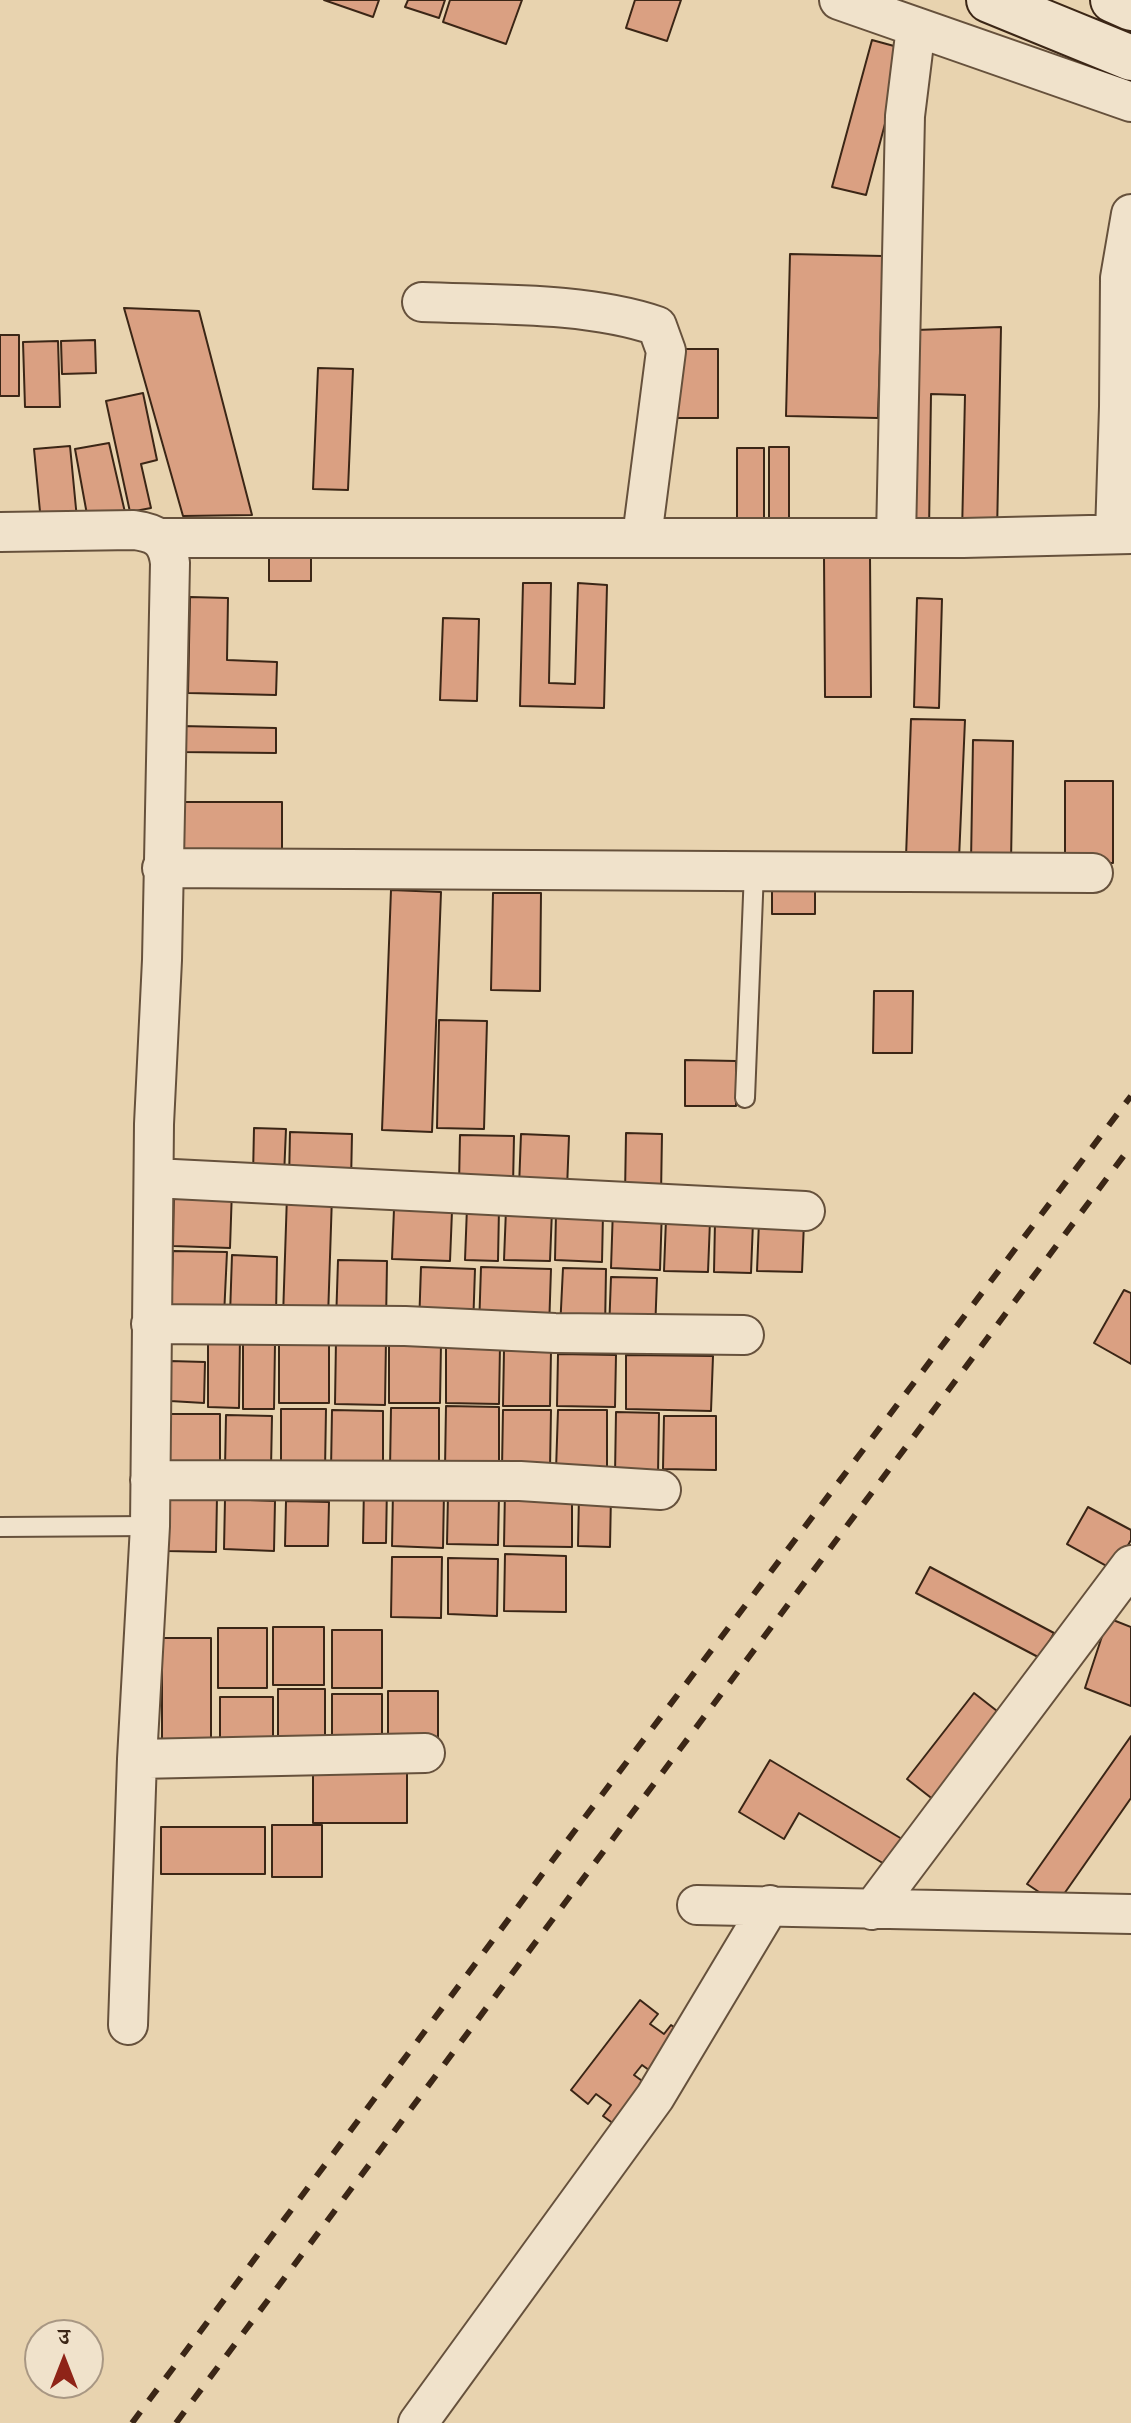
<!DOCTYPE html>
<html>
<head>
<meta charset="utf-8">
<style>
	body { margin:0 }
	#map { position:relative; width:1131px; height:2423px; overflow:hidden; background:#e8d3af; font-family:Cardo,"Noto Serif Devanagari",serif }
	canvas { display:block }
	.north { position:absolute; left:24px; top:2319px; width:80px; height:80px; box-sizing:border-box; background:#f0e2cb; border:2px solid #a89783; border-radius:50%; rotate:0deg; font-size:22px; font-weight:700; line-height:32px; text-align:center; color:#3b2616 }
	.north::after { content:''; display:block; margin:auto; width:28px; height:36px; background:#8f2418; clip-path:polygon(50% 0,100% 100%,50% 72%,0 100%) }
</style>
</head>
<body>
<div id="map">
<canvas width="1131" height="2423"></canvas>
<div class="north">उ</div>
</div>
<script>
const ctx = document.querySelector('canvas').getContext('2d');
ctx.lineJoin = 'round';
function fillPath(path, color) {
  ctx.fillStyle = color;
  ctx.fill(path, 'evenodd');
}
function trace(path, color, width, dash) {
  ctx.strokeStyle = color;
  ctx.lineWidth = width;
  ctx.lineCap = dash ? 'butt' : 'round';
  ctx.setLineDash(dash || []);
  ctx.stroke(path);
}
const building = new Path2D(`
	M 324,0 L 379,0 L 373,17 Z
	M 408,0 L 445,0 L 439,18 L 405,7 Z
	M 450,0 L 522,0 L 506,44 L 443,22 Z
	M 635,0 L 681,0 L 667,41 L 626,28 Z
	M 872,40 L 905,49 L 866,195 L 832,187 Z
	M 790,254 L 883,256 L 878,418 L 786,416 Z
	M 124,308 L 199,311 L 252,515 L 183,516 Z
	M 1001,327 L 997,534 L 962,534 L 965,395 L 931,394 L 929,531 L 906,529 L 916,330 Z
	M 0,335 L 19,335 L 19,396 L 0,396 Z
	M 95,340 L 96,373 L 62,374 L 61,341 Z
	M 58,341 L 60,407 L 25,407 L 23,342 Z
	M 672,349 L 718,349 L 718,418 L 672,418 Z
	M 318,368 L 353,369 L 348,490 L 313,489 Z
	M 143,393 L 157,460 L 141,464 L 151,508 L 130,512 L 106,401 Z
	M 109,443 L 127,521 L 88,520 L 75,449 Z
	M 70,446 L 77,519 L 41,522 L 34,449 Z
	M 769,447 L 789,447 L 789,522 L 769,522 Z
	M 737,448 L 764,448 L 764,521 L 737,521 Z
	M 269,550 L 311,550 L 311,581 L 269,581 Z
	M 870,556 L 871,697 L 825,697 L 824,557 Z
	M 523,583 L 551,583 L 549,683 L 575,684 L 578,583 L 607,585 L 604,708 L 520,706 Z
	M 190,597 L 228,598 L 227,660 L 277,662 L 276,695 L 188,693 Z
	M 917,598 L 942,599 L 939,708 L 914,707 Z
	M 443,618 L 479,619 L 477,701 L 440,700 Z
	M 911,719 L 965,720 L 959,859 L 906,857 Z
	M 181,726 L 276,728 L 276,753 L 180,752 Z
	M 973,740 L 1013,741 L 1011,863 L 971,862 Z
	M 1065,781 L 1113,781 L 1113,863 L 1065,863 Z
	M 177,802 L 282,802 L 282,853 L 177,854 Z
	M 772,885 L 815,885 L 815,914 L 772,914 Z
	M 391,890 L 441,892 L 432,1132 L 382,1130 Z
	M 493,893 L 541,893 L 540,991 L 491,990 Z
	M 874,991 L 913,991 L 912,1053 L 873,1053 Z
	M 439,1020 L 487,1021 L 484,1129 L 437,1128 Z
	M 685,1060 L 736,1061 L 736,1106 L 685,1106 Z
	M 254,1128 L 286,1129 L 284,1176 L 253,1176 Z
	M 290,1132 L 352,1134 L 351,1183 L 289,1181 Z
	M 626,1133 L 662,1134 L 661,1195 L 625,1195 Z
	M 521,1134 L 569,1136 L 567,1189 L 519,1187 Z
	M 460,1135 L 514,1136 L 513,1186 L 459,1184 Z
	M 174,1187 L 232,1189 L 230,1248 L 173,1246 Z
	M 287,1195 L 332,1196 L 328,1318 L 283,1317 Z
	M 467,1207 L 499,1208 L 498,1261 L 465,1260 Z
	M 613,1208 L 662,1209 L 660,1270 L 611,1268 Z
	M 394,1209 L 452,1211 L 450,1261 L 392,1259 Z
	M 506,1209 L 552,1210 L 550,1261 L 504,1260 Z
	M 556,1213 L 603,1214 L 602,1262 L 555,1260 Z
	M 666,1219 L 710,1221 L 708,1272 L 664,1271 Z
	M 715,1221 L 753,1222 L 751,1273 L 714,1272 Z
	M 759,1221 L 804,1222 L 802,1272 L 757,1271 Z
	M 173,1251 L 227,1252 L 224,1316 L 171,1314 Z
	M 232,1255 L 277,1257 L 276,1316 L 230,1315 Z
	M 338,1260 L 387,1261 L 386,1324 L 336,1323 Z
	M 421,1267 L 475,1269 L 473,1328 L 419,1326 Z
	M 481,1267 L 551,1269 L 549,1329 L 479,1328 Z
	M 563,1268 L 606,1269 L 605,1331 L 560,1329 Z
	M 611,1277 L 657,1278 L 655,1332 L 609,1331 Z
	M 1124,1290 L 1131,1293 L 1131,1364 L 1094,1343 Z
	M 208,1337 L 240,1337 L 239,1408 L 208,1407 Z
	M 336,1339 L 386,1339 L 385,1405 L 335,1404 Z
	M 243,1342 L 275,1343 L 274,1409 L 243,1409 Z
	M 389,1342 L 441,1343 L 440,1403 L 389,1403 Z
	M 279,1345 L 329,1345 L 329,1403 L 279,1403 Z
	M 446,1345 L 500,1345 L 499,1404 L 446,1403 Z
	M 504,1350 L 551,1351 L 550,1406 L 503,1406 Z
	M 558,1354 L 616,1355 L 615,1407 L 557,1406 Z
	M 626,1355 L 713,1356 L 711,1411 L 626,1409 Z
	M 170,1361 L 205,1362 L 204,1403 L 170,1401 Z
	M 446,1406 L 499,1407 L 499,1468 L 445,1468 Z
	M 391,1408 L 439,1408 L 439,1470 L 390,1469 Z
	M 281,1409 L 326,1409 L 325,1471 L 281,1471 Z
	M 332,1410 L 383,1411 L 383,1471 L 331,1470 Z
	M 503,1410 L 551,1410 L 550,1469 L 502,1468 Z
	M 558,1410 L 607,1410 L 607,1470 L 556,1470 Z
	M 616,1412 L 659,1413 L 658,1475 L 615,1475 Z
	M 167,1414 L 220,1414 L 220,1469 L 167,1468 Z
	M 226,1415 L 272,1416 L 271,1469 L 225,1468 Z
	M 664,1416 L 716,1416 L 716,1470 L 663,1469 Z
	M 364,1485 L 387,1485 L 386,1543 L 363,1543 Z
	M 505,1489 L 572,1490 L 572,1547 L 504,1546 Z
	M 393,1491 L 444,1492 L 443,1548 L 392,1546 Z
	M 448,1494 L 499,1495 L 498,1545 L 447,1544 Z
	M 579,1494 L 611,1494 L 610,1547 L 578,1546 Z
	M 167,1496 L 217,1496 L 216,1552 L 166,1551 Z
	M 225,1499 L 275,1501 L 274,1551 L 224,1549 Z
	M 286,1501 L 329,1502 L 328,1546 L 285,1546 Z
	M 1088,1507 L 1131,1530 L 1131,1540 L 1114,1570 L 1067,1544 Z
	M 505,1554 L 566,1556 L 566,1612 L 504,1611 Z
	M 392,1557 L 442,1557 L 441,1618 L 391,1617 Z
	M 448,1558 L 498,1559 L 497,1616 L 448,1614 Z
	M 930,1567 L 1054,1633 L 1040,1658 L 916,1593 Z
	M 1108,1618 L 1131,1627 L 1131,1706 L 1085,1688 Z
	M 273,1627 L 324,1627 L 324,1685 L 273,1685 Z
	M 218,1628 L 267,1628 L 267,1688 L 218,1688 Z
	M 332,1630 L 382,1630 L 382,1688 L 332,1688 Z
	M 162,1638 L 211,1638 L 211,1752 L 162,1752 Z
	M 278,1689 L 325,1689 L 325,1750 L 278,1750 Z
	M 388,1691 L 438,1691 L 438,1751 L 388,1751 Z
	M 974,1693 L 1006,1718 L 939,1804 L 907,1779 Z
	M 332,1694 L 382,1694 L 382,1751 L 332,1751 Z
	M 220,1697 L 273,1697 L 273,1749 L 220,1749 Z
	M 1131,1736 L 1131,1798 L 1057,1904 L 1027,1884 Z
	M 770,1760 L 902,1839 L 886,1865 L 799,1813 L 784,1839 L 739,1812 Z
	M 313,1773 L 407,1773 L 407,1823 L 313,1823 Z
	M 272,1825 L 322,1825 L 322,1877 L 272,1877 Z
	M 161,1827 L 265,1827 L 265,1874 L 161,1874 Z
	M 640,2000 L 658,2014 L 650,2024 L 664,2034 L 671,2025 L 684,2034 L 653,2073 L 642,2065 L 634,2075 L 645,2083 L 614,2124 L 603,2116 L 611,2105 L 596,2094 L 588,2104 L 571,2090 Z`);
const service = new Path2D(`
	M 745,1098 L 754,871
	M 0,1527 L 150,1526`);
const minor = new Path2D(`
	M 839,0 L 1131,102
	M 422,302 C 496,305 587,302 657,326 L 666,351 L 642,537
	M 0,532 L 134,530 C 156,533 167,539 170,563 L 162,960 L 154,1124 L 150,1526 L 137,1759 L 128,2025
	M 1115,534 L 1119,407 L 1120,278 L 1131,214
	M 162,538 L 963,538 L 1131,534
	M 896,538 L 905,116 L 916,27
	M 162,868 L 1093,873
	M 154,1178 L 805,1211
	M 151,1324 L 405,1326 L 555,1333 L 744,1335
	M 150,1480 L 520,1481 L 661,1490
	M 137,1759 L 425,1753
	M 697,1905 L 1131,1914
	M 872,1910 L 1131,1565
	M 418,2423 L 655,2097 L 770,1905`);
const secondary = new Path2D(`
	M 989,0 L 1131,58
	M 1113,0 L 1131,8`);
const rail = new Path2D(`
	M 132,2423 L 573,1833 L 1131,1096
	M 176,2423 L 1131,1146`);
fillPath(building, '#daa082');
trace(building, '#3b2616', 2);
trace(service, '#66513c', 22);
trace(minor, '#66513c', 42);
trace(secondary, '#3b2616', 48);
trace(service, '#f0e2cb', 18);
trace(minor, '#f0e2cb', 38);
trace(secondary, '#f0e2cb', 44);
trace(rail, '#3b2616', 6, [14, 14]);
</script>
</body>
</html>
